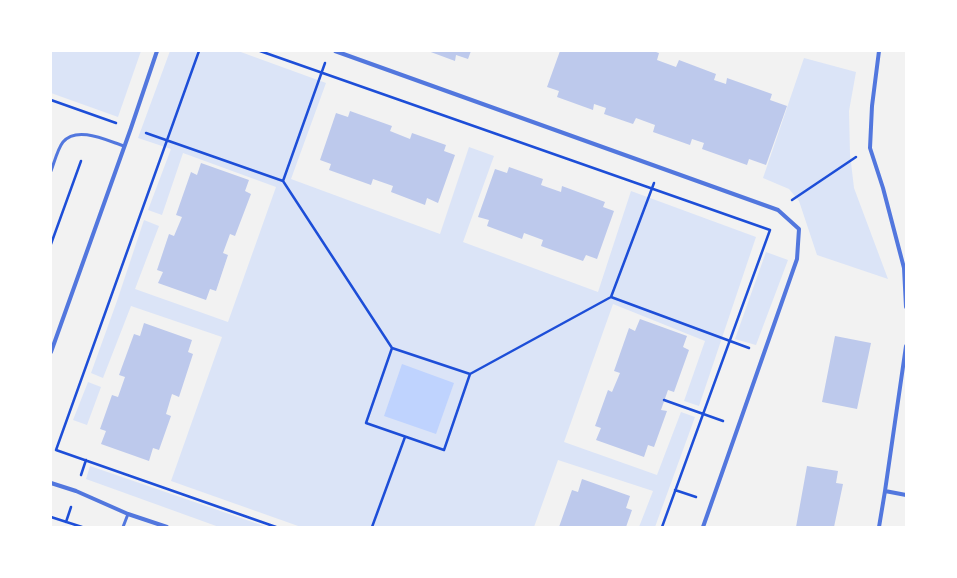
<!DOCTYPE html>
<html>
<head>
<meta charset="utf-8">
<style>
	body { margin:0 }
	#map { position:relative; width:957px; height:578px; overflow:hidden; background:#f2f2f2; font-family:"Exo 2",sans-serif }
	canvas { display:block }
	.frame { position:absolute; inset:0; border:52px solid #fff; pointer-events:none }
</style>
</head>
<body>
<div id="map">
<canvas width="957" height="578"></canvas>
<div class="frame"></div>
</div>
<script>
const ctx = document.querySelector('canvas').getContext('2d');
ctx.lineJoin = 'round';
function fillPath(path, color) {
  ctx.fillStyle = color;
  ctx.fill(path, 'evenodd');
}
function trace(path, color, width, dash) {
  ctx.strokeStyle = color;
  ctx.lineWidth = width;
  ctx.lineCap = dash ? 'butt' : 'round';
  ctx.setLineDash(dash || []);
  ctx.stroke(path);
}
const green = new Path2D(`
	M 51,51 L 141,51 L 118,117 L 51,93 Z
	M 170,51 L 238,51 L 326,83 L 291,179 L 440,234 L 469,147 L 494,156 L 463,242 L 598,292 L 631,191 L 756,237 L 699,406 L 684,401 L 705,341 L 613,304 L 564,442 L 657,475 L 681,412 L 695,417 L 655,527 L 639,527 L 653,491 L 558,460 L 534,527 L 301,527 L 171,481 L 222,337 L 131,306 L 103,378 L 91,373 L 117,301 L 144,220 L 159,226 L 135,289 L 228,322 L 276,187 L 183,153 L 162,215 L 148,210 L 171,149 L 138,138 Z
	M 804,58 L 856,72 L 849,111 L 850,154 L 854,188 L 888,279 L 817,255 L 799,201 L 789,189 L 763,178 Z
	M 766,252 L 788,260 L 756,345 L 735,339 Z
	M 88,382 L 101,387 L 87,425 L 73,420 Z
	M 90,466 L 267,527 L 219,527 L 86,479 Z`);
const water = new Path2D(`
	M 402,364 L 454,383 L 436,434 L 384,416 Z`);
const building = new Path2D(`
	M 428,51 L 471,51 L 468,59 L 456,55 L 455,61 Z
	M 560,51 L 653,51 L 659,53 L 657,60 L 676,67 L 679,60 L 716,74 L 714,80 L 726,84 L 727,78 L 772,94 L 770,100 L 787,106 L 766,165 L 749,159 L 747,165 L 702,149 L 704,143 L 692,139 L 690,145 L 653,132 L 655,125 L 636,118 L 633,124 L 604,114 L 606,108 L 594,104 L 593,110 L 557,97 L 559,91 L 547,87 Z
	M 350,111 L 392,126 L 390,131 L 410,139 L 412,133 L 446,145 L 444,151 L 455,155 L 438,203 L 427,198 L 425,205 L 391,192 L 393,186 L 373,179 L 371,185 L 329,170 L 331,164 L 320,160 L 336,113 L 348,117 Z
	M 201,163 L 249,180 L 245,191 L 251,194 L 235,236 L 230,234 L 223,253 L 228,255 L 216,291 L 210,289 L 206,300 L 158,283 L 163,272 L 157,270 L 169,234 L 174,236 L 182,217 L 176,215 L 191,172 L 197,175 Z
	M 509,167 L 543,179 L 541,185 L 561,192 L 562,186 L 605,202 L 603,207 L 614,211 L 597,259 L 586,255 L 583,261 L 541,246 L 543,240 L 524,233 L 522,239 L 487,226 L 489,220 L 478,217 L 495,169 L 507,173 Z
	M 640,319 L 687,336 L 683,347 L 689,350 L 674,392 L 668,390 L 661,410 L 667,411 L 654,447 L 648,445 L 644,457 L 596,440 L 601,428 L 595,426 L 608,390 L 612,392 L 620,373 L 614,371 L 629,328 L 635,331 Z
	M 144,323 L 192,340 L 188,352 L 193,354 L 179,397 L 172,394 L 166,414 L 171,416 L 159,450 L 153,448 L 149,461 L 101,444 L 106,431 L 100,429 L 112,395 L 118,397 L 125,377 L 119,375 L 134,334 L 140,336 Z
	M 835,336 L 871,343 L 857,409 L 822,402 Z
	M 807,466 L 838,471 L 836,483 L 843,484 L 834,527 L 796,527 Z
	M 582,479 L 630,496 L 626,508 L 632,510 L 626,527 L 559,527 L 572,490 L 578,492 Z`);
const path = new Path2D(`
	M 199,51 L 56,450 L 276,527
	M 260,51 L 770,230 L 662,527
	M 51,100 L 116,123
	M 146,133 L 283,181 L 392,348 L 470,374 L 444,450 L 366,423 L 392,348
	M 283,181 L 325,63
	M 654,183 L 611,297 L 749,348
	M 792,200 L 856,157
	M 51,244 L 81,161
	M 470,374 L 611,297
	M 664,400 L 723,421
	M 81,475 L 86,460
	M 675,490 L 696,497
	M 51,517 L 82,527
	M 66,522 L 71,507
	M 372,527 L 405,437`);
const service = new Path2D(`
	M 51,171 C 54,163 58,148 63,142 C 77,125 108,141 124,146
	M 123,527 L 128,514`);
const minor = new Path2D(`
	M 335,51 L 778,210 L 799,229 L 797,259 L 703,527
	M 879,51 L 872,106 L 870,148 L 883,188 L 904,268 L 906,307
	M 51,352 L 131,128 L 157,51
	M 51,483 L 76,491 L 128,514 L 167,527
	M 885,491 L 906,495
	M 879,527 L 885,491 L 906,346`);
fillPath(green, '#dbe4f7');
fillPath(water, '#bfd3fe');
fillPath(building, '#bdc9ec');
trace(path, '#1d4ed8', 2.5);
trace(service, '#5277de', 3);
trace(minor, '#5277de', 4);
</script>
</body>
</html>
